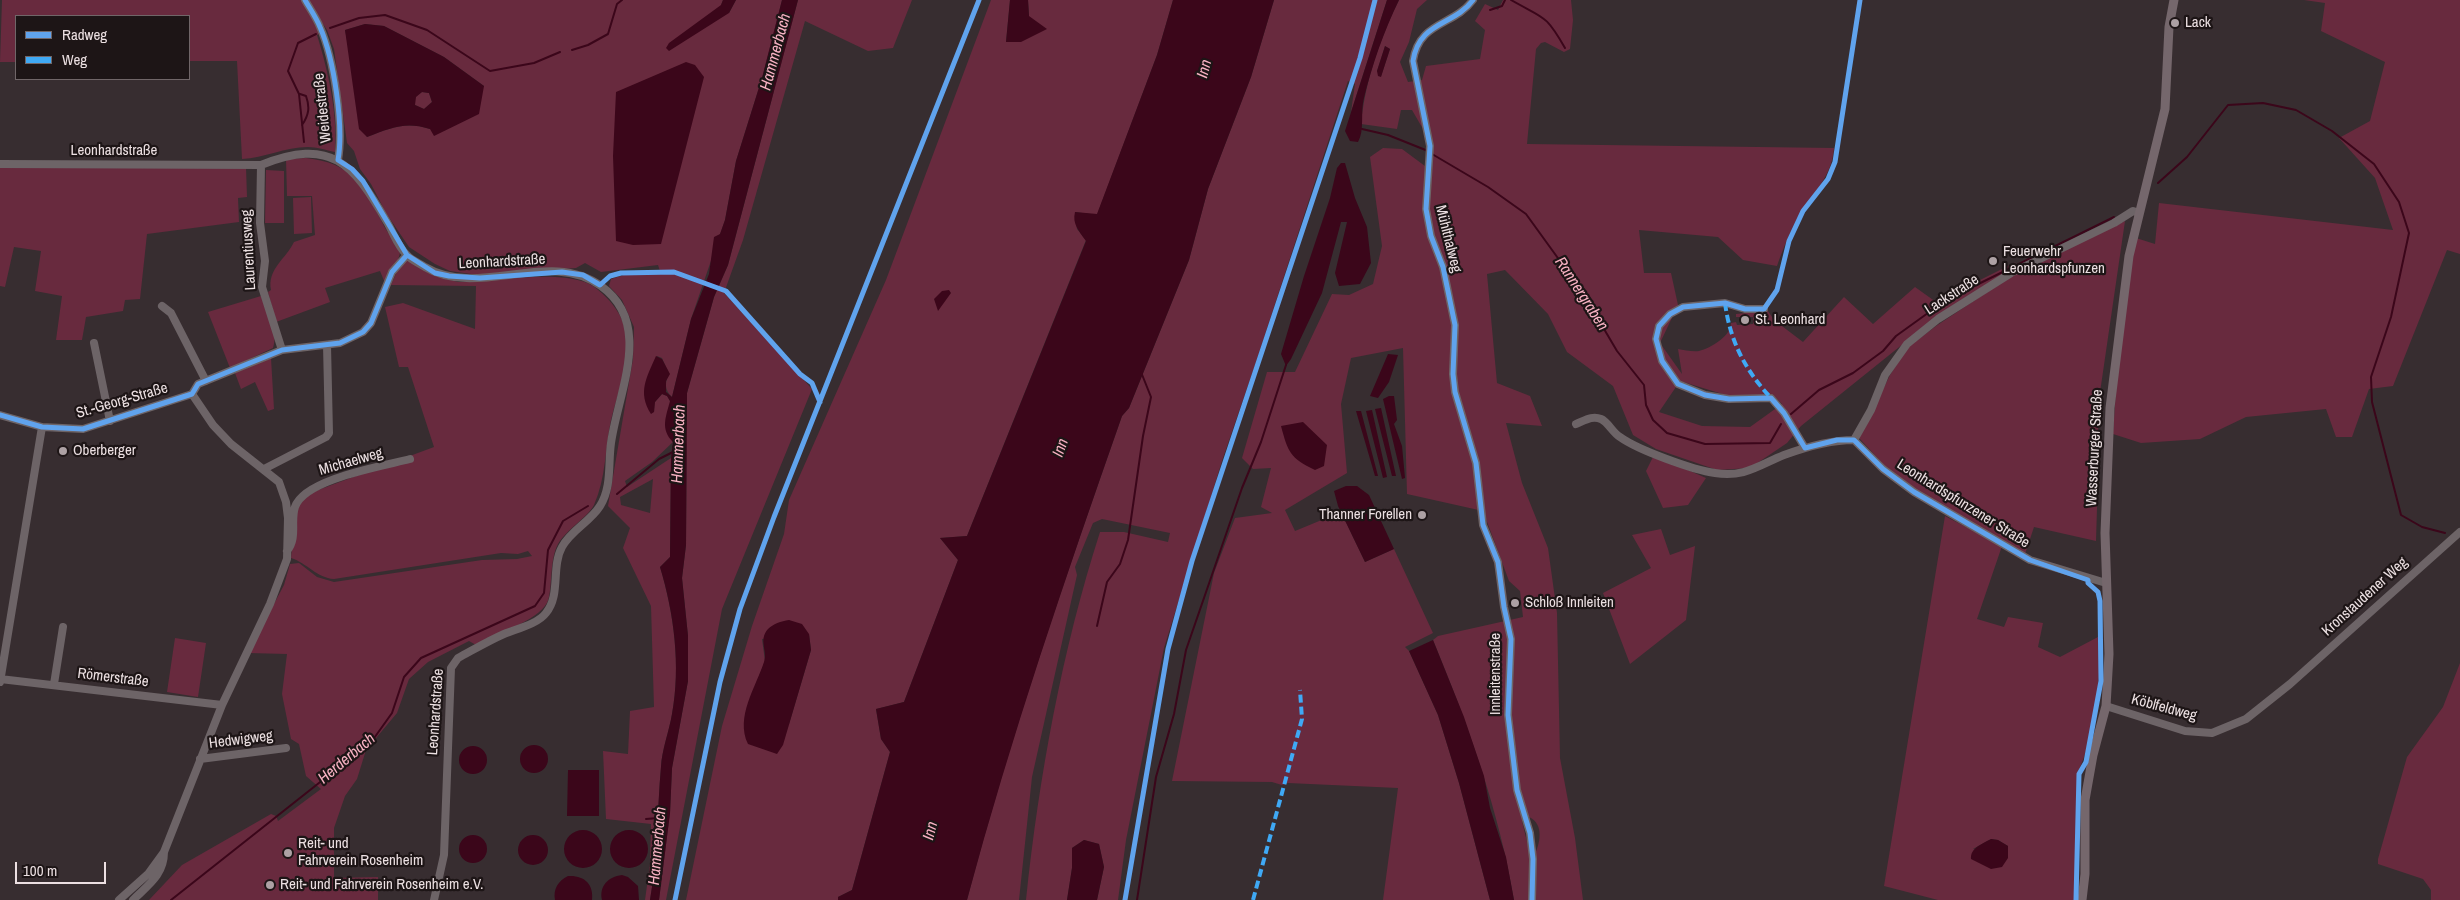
<!DOCTYPE html>
<html>
<head>
<meta charset="utf-8">
<style>
	body { margin:0 }
	#map { position:relative; width:2460px; height:900px; overflow:hidden; background:#372d30; font-family:"Archivo Narrow",sans-serif }
	canvas { display:block }
	.legend { position:absolute; left:15px; top:15px; width:175px; height:65px; box-sizing:border-box; background:#1d1516; border:1px solid #706668; margin:0; padding:6px 9px; list-style:none; font-size:15px; color:#ece0e2 }
	.legend li { display:flex; align-items:center; gap:10px; height:25px }
	.legend b { width:25px; border:1px solid #706668 }
	.scale { position:absolute; left:15px; top:862px; width:91px; height:22px; box-sizing:border-box; border:2px solid #ece0e2; border-top:0; padding-left:6px; font-size:15px; line-height:18px; white-space:nowrap; color:#ece0e2; -webkit-text-stroke:4px #1d1516; paint-order:stroke }
</style>
</head>
<body>
<div id="map">
<canvas width="2460" height="900"></canvas>
<ul class="legend">
<li><b style="height:6px;background:#60a3ed"></b>Radweg</li>
<li><b style="height:6px;background:#3fa9f5"></b>Weg</li>
</ul>
<div class="scale">100 m</div>
</div>
<script>
const ctx = document.querySelector('canvas').getContext('2d');
ctx.lineJoin = 'round';
function fillPath(path, color) {
  ctx.fillStyle = color;
  ctx.fill(path, 'evenodd');
}
function trace(path, color, width, dash) {
  ctx.strokeStyle = color;
  ctx.lineWidth = width;
  ctx.lineCap = dash ? 'butt' : 'round';
  ctx.setLineDash(dash || []);
  ctx.stroke(path);
}
function drawText(font, color, halo, rows, align = 'center') {
  ctx.font = font + ' "Archivo Narrow",sans-serif';
  ctx.lineWidth = 4.5;
  ctx.setLineDash([]);
  ctx.textBaseline = 'middle';
  ctx.strokeStyle = halo;
  ctx.fillStyle = color;
  for (const [text, x, y, turn = 0] of rows) {
    ctx.save();
    ctx.translate(x, y);
    ctx.rotate((+turn || 0) * Math.PI / 180);
    ctx.textAlign = isNaN(turn) ? turn : align;
    if (halo) ctx.strokeText(text, 0, 0);
    ctx.fillText(text, 0, 0);
    ctx.restore();
  }
}
const green = new Path2D(`
	M 2,0 L 301,0 L 313,17 L 321,33 L 317,35 C 328,71 338,113 335,152 C 326,150 316,147 308,147 C 285,147 264,158 242,159 L 237,61 L 189,61 L 189,16 L 16,16 L 16,62 L 0,62 Z
	M 307,0 L 723,0 L 721,5 L 729,13 L 736,0 L 782,0 L 762,78 L 736,161 L 725,220 L 691,319 L 672,397 C 664,390 665,382 669,374 L 662,358 L 657,356 L 654,412 L 655,402 L 662,394 L 667,396 L 670,401 L 673,442 L 652,462 L 625,481 L 627,487 L 671,458 L 670,557 L 660,567 C 674,614 681,666 672,714 C 669,732 662,749 661,767 C 657,811 658,856 650,900 L 645,900 L 650,864 L 651,824 L 606,819 L 603,751 L 628,754 L 630,711 L 654,707 L 651,606 L 623,548 L 630,528 L 608,506 L 633,359 L 634,327 L 622,300 L 609,286 L 611,279 L 627,274 L 661,274 L 658,265 L 601,272 L 585,263 L 576,268 L 478,275 L 450,271 L 435,264 L 409,247 L 386,213 L 371,184 L 360,169 L 354,151 L 347,143 L 334,49 L 327,30 ZM 365,24 L 384,26 L 444,57 L 484,86 L 430,129 C 405,121 391,128 367,137 L 345,30 ZM 653,479 L 650,513 L 621,505 L 620,497 Z
	M 798,0 L 912,0 L 893,48 L 868,51 L 805,21 L 743,240 L 724,293 L 812,389 L 722,609 L 666,900 L 659,900 L 670,813 L 672,768 L 688,681 L 688,636 L 682,578 L 686,545 L 687,393 L 714,297 L 728,265 Z
	M 991,0 L 1010,0 L 1006,42 L 1029,16 L 1028,0 L 1173,0 L 1157,55 L 1097,215 L 1075,212 L 1077,229 L 1086,240 L 967,536 L 940,538 L 958,560 L 904,702 L 876,709 L 881,739 L 890,752 L 852,890 L 838,897 L 838,900 L 686,900 L 722,726 L 752,626 L 784,534 L 789,500 L 886,280 ZM 809,634 L 811,650 L 789,724 L 747,708 L 765,661 L 762,639 Z
	M 1274,0 L 1387,0 L 1351,112 L 1355,84 L 1348,81 L 1256,362 L 1222,461 L 1164,648 L 1126,840 L 1118,900 L 1097,900 L 1104,867 L 1099,844 L 1084,840 L 1072,848 L 1072,868 L 1067,900 L 1026,900 C 1039,776 1062,650 1100,532 L 1124,532 L 1168,542 L 1170,533 L 1102,519 L 1093,523 L 1075,567 L 1077,575 L 1032,777 L 1019,900 L 967,900 C 1010,736 1066,576 1122,416 L 1129,408 L 1189,260 L 1208,189 L 1251,77 Z
	M 1399,0 L 1427,0 L 1417,9 L 1409,42 L 1400,62 L 1408,82 L 1422,80 L 1426,66 L 1480,59 L 1485,30 L 1475,21 L 1485,4 L 1498,10 L 1503,0 L 1571,0 L 1573,20 L 1570,49 L 1564,52 L 1545,42 L 1541,43 L 1536,49 L 1527,144 L 1834,148 C 1832,177 1813,192 1799,216 C 1790,231 1783,249 1777,266 L 1743,260 L 1718,237 L 1639,230 L 1644,273 L 1671,273 L 1678,305 L 1660,343 L 1682,374 L 1678,349 C 1684,350 1693,352 1699,351 C 1711,348 1731,336 1731,323 L 1736,322 L 1737,325 L 1753,324 L 1753,317 L 1736,317 L 1736,314 L 1768,311 L 1774,320 L 1803,342 L 1844,297 L 1873,324 L 1915,287 L 1936,302 L 2016,262 L 1987,288 L 1939,315 L 1801,426 L 1787,443 L 1750,468 L 1717,470 L 1656,449 L 1633,435 L 1613,386 L 1567,352 L 1548,314 L 1505,270 L 1487,274 L 1497,383 L 1530,396 L 1542,426 L 1506,423 L 1522,483 L 1548,548 L 1557,613 L 1560,758 L 1575,838 L 1583,900 L 1514,900 C 1499,810 1468,725 1433,640 L 1438,636 L 1523,617 L 1520,591 L 1509,581 L 1483,511 L 1407,494 L 1403,348 L 1351,358 L 1341,404 L 1347,473 L 1285,510 L 1295,531 L 1341,512 L 1365,562 L 1394,549 L 1433,633 L 1405,647 L 1409,651 L 1438,715 L 1459,783 L 1490,900 L 1383,900 L 1398,788 L 1288,783 L 1282,785 L 1272,782 L 1172,781 L 1214,573 L 1235,518 L 1272,513 L 1261,507 L 1271,468 L 1253,469 L 1242,458 L 1267,372 L 1295,372 L 1332,294 L 1349,295 L 1373,284 L 1382,246 L 1370,157 L 1383,148 L 1402,149 L 1429,169 L 1427,136 L 1412,110 L 1401,110 L 1397,129 L 1361,124 C 1365,82 1380,38 1399,0 ZM 1385,46 L 1390,49 L 1381,76 L 1377,71 ZM 1680,381 L 1729,396 L 1773,395 L 1782,404 L 1750,427 L 1702,426 L 1659,412 ZM 1526,816 C 1544,821 1541,841 1535,854 L 1530,854 L 1522,821 Z
	M 2304,0 L 2460,0 L 2460,254 L 2447,250 L 2393,386 L 2369,389 L 2352,437 L 2336,437 L 2326,409 L 2246,417 L 2200,439 L 2141,443 L 2113,434 L 2121,317 L 2136,238 L 2155,244 L 2159,203 L 2393,230 L 2375,178 L 2339,138 L 2370,121 L 2385,62 L 2321,31 L 2325,3 Z
	M 422,92 L 429,93 L 432,102 L 424,109 L 415,105 L 415,97 Z
	M 306,158 C 352,163 362,184 382,222 C 387,233 395,241 400,253 L 398,260 L 385,283 L 380,271 L 325,288 L 330,302 L 276,322 L 268,292 L 271,290 C 267,269 286,259 294,242 L 315,235 L 312,196 L 287,196 L 286,159 Z
	M 0,167 L 246,167 L 247,197 L 238,198 L 239,222 L 147,234 L 140,299 L 125,300 L 123,311 L 86,317 L 82,340 L 56,340 L 62,296 L 35,291 L 41,251 L 14,247 L 5,287 L 0,286 Z
	M 266,170 L 284,171 L 284,223 L 265,223 Z
	M 311,197 L 312,233 L 294,234 L 293,198 Z
	M 2125,221 L 2097,413 L 2099,442 L 2096,541 L 2034,527 L 2025,554 L 1917,490 L 1885,466 L 1859,438 L 1890,375 L 1907,348 L 1936,326 L 2010,277 Z
	M 407,259 L 442,278 L 458,282 C 493,282 564,268 593,286 C 611,299 627,319 627,342 C 628,368 617,395 611,420 C 605,449 606,478 594,505 C 587,518 567,529 558,544 C 549,560 553,592 547,603 C 537,621 494,635 476,645 L 469,641 L 428,662 L 409,679 L 397,713 L 366,750 L 357,779 L 345,796 L 334,828 L 334,878 L 378,877 L 378,900 L 149,900 L 182,865 L 271,814 L 276,816 L 278,821 L 321,789 L 306,776 L 299,744 L 291,739 L 282,694 L 287,654 L 248,653 L 284,585 L 290,564 L 299,563 L 317,577 L 334,582 L 482,560 L 517,559 L 532,556 L 528,551 L 518,554 L 501,553 L 334,579 C 317,578 307,563 291,558 L 296,506 L 302,496 L 434,447 L 408,367 L 399,367 L 385,307 L 403,303 L 475,329 L 476,286 L 391,285 L 398,269 Z
	M 261,296 C 267,312 279,331 273,348 L 230,368 L 208,312 Z
	M 271,358 L 274,409 L 268,411 L 255,382 L 241,389 L 235,373 Z
	M 1654,455 L 1706,478 L 1688,505 L 1663,508 L 1646,471 Z
	M 1945,516 L 2002,546 L 1977,619 L 2004,627 L 2008,617 L 2043,623 L 2038,647 L 2060,657 L 2098,637 C 2103,673 2094,739 2078,772 L 2075,900 L 1938,900 L 1884,886 ZM 1991,839 L 1998,840 L 2008,846 L 2008,858 L 1973,849 Z
	M 1661,529 L 1670,555 L 1695,546 L 1686,620 L 1630,664 L 1603,593 L 1651,568 L 1632,535 Z
	M 175,638 L 206,643 L 198,697 L 167,692 Z
	M 2460,663 L 2460,900 L 2431,900 L 2431,890 L 2423,879 L 2378,864 L 2378,859 L 2407,757 L 2443,707 Z`);
const water = new Path2D(`
	M 723,0 L 736,0 L 729,13 L 669,51 L 666,48 L 669,43 L 721,5 Z
	M 782,0 L 798,0 L 728,265 L 714,297 L 687,393 L 686,545 L 682,578 L 688,636 L 688,681 L 672,768 L 670,813 L 659,900 L 650,900 C 658,856 657,811 661,767 C 662,749 669,732 672,714 C 681,666 674,613 660,567 L 670,557 L 671,458 L 673,442 C 660,429 666,417 670,401 L 667,396 L 662,394 L 655,402 L 654,412 L 651,414 C 637,392 647,377 656,356 L 662,359 L 670,374 L 666,381 L 666,392 L 672,397 L 691,319 L 709,274 L 714,237 L 720,234 L 725,220 L 736,161 L 762,78 Z
	M 1010,0 L 1028,0 L 1029,16 L 1047,29 L 1021,42 L 1006,42 Z
	M 1173,0 L 1274,0 L 1251,77 L 1208,189 L 1189,260 L 1129,408 L 1122,416 C 1066,576 1011,736 967,900 L 838,900 L 838,897 L 852,890 L 890,752 L 881,739 L 876,709 L 904,702 L 958,560 L 940,538 L 967,536 L 1086,241 C 1079,231 1072,224 1075,212 L 1097,214 L 1157,55 Z
	M 1387,0 L 1399,0 C 1384,31 1372,65 1364,98 C 1360,113 1365,130 1358,142 L 1350,141 L 1345,131 Z
	M 365,24 L 384,26 L 444,57 L 484,86 L 479,114 L 434,136 L 430,129 C 405,121 391,128 367,137 L 359,129 L 345,30 ZM 422,92 L 429,93 L 432,102 L 424,109 L 415,105 L 416,97 Z
	M 1385,46 L 1390,49 L 1381,77 L 1378,76 L 1377,71 Z
	M 686,62 L 695,65 L 704,77 L 661,244 L 633,245 L 616,241 L 613,156 L 616,92 Z
	M 1341,163 L 1345,163 L 1355,198 L 1367,227 L 1371,263 L 1360,284 L 1339,286 L 1335,273 L 1347,222 L 1341,222 L 1322,293 L 1291,359 L 1286,366 L 1281,354 L 1304,276 L 1330,198 L 1337,168 Z
	M 949,290 L 951,293 L 938,311 L 934,299 L 942,291 Z
	M 1388,354 L 1398,355 L 1389,382 L 1378,398 L 1370,396 Z
	M 1389,396 L 1394,396 L 1397,420 L 1394,424 L 1402,446 L 1405,478 L 1402,479 L 1383,399 Z
	M 1381,408 L 1396,476 L 1392,476 L 1375,409 Z
	M 1372,410 L 1387,477 L 1383,478 L 1366,411 Z
	M 1356,411 L 1361,411 L 1378,476 L 1375,476 Z
	M 1303,422 L 1327,445 L 1324,466 L 1315,470 C 1290,458 1288,452 1281,426 Z
	M 1346,486 L 1357,486 L 1369,495 L 1394,549 L 1365,562 L 1338,506 L 1334,491 Z
	M 789,620 L 802,624 L 809,634 L 811,650 L 783,745 L 777,754 L 748,744 C 735,717 756,687 764,662 C 768,651 758,640 768,629 C 773,624 781,621 789,620 Z
	M 1433,640 L 1464,717 L 1484,776 L 1490,808 L 1506,857 L 1514,900 L 1490,900 L 1459,783 L 1438,715 L 1409,651 Z
	M520 759a14 14 0 1 1 28 0a14 14 0 1 1-28 0Z
	M459 760a14 14 0 1 1 28 0a14 14 0 1 1-28 0Z
	M 568,770 L 599,770 L 599,816 L 567,816 Z
	M610 849a19 19 0 1 1 38 0a19 19 0 1 1-38 0Z
	M564 849a19 19 0 1 1 38 0a19 19 0 1 1-38 0Z
	M518 850a15 15 0 1 1 30 0a15 15 0 1 1-30 0Z
	M459 849a14 14 0 1 1 28 0a14 14 0 1 1-28 0Z
	M 1991,839 L 1998,840 L 2008,846 L 2008,858 L 2002,867 L 1991,869 L 1971,859 C 1970,848 1982,844 1991,839 Z
	M 1084,840 L 1099,844 L 1104,867 L 1097,900 L 1067,900 L 1072,868 L 1072,848 Z
	M 622,875 L 628,877 L 638,886 L 639,900 L 602,900 C 599,886 608,877 622,875 Z
	M 568,876 C 584,875 594,884 592,900 L 555,900 C 553,889 558,881 568,876 Z`);
const stream = new Path2D(`
	M 1511,0 C 1544,19 1545,13 1565,48
	M 1490,10 L 1502,6 L 1505,0
	M 330,28 L 359,18 L 385,15 L 427,30 L 490,71 L 534,63 L 560,52
	M 572,50 L 588,45 L 608,34 L 617,4 L 622,0
	M 300,94 L 306,96 C 310,107 309,115 302,125
	M 1362,129 L 1388,135 L 1428,151
	M 304,142 L 299,94 L 288,71 L 298,43 L 316,34
	M 1432,154 L 1488,187 L 1526,214 L 1581,290 L 1617,351 L 1644,385 L 1646,405 L 1653,420 L 1667,433 L 1705,444 L 1770,443 L 1781,424
	M 2158,183 L 2187,157 L 2228,105 L 2263,103 L 2296,110 L 2332,131 L 2374,164 L 2399,202 L 2409,233 L 2391,317 L 2371,377 L 2372,402 L 2401,515 L 2422,527 L 2445,533
	M 1791,414 L 1819,390 L 1853,373 L 1883,351 L 1896,336 L 1946,300 L 2114,217
	M 617,494 L 659,459 L 673,452
	M 1097,626 L 1107,582 L 1120,564 L 1128,540 L 1143,436 L 1151,397 L 1141,372
	M 646,819 L 658,818
	M 171,900 L 372,741 L 392,713 L 404,677 L 421,658 L 535,606 L 544,593 L 548,550 L 563,521 L 588,506
	M 1137,900 L 1156,777 L 1174,714 L 1186,650 L 1242,488 L 1261,442 L 1286,365`);
const minor = new Path2D(`
	M 305,0 C 310,9 316,17 320,27 C 334,59 344,126 338,160
	M 1473,0 C 1454,26 1419,21 1413,61 L 1430,146 L 1426,209 L 1431,236 L 1443,267 L 1455,325 L 1453,374 L 1455,392 L 1476,463 L 1483,525 L 1498,562 L 1504,607 L 1511,639 L 1508,715 L 1517,790 L 1530,833 L 1533,859 L 1532,900
	M 0,164 L 261,165 C 331,137 353,163 387,222 C 393,232 398,247 407,255 C 411,260 419,263 425,267 C 479,299 549,248 601,286 C 654,324 618,392 611,443 C 608,464 612,487 600,506 C 590,522 571,530 562,547 C 551,567 561,595 546,613 C 538,624 516,629 504,634 C 488,641 473,650 458,658 L 451,668 L 444,855 L 434,900
	M 261,165 L 260,223 L 265,261 L 262,287 L 282,350
	M 162,306 L 171,313 L 206,381
	M 1764,309 L 1745,309 L 1725,303 L 1683,307 L 1670,314 L 1659,326 L 1656,339 L 1662,361 L 1678,384 L 1705,395 L 1729,399 L 1771,398 L 1784,413 L 1805,448
	M 94,343 L 110,421
	M 192,394 L 198,384 L 282,350 L 340,343 L 363,332 L 371,323 L 392,272 L 407,255
	M 0,415 L 42,427 L 83,429 L 192,394
	M 1576,424 C 1584,421 1592,415 1601,419 C 1608,422 1613,433 1620,437 C 1638,450 1693,470 1715,473 C 1744,478 1759,465 1784,455 C 1806,447 1830,440 1854,440 L 1883,469 L 1914,492 L 2030,560 L 2106,583
	M 1854,440 L 1871,410 L 1885,375 L 1907,344 L 1938,319 L 2011,273 L 2114,223 L 2133,211 L 2139,213
	M 264,469 L 326,437 L 329,433 L 327,345
	M 287,551 C 298,537 290,522 295,507 C 304,479 383,466 410,459
	M 0,679 L 222,705
	M 0,682 L 42,427
	M 54,684 L 63,627
	M 2106,706 L 2185,731 L 2212,733 L 2246,719 L 2290,684 L 2460,532
	M 200,759 L 286,748
	M 119,900 L 148,874 L 164,852 L 222,705 L 270,604 L 287,559 L 288,518 L 286,502 L 279,482 L 231,444 L 213,425 L 192,394
	M 133,900 C 148,885 164,875 164,852`);
const major = new Path2D(`
	M 2082,900 L 2085,874 L 2085,800 L 2093,755 L 2106,706 L 2109,654 L 2105,533 L 2110,408 L 2129,256 L 2165,109 L 2169,27 L 2174,0`);
const quiet = new Path2D(`
	M 1725,303 C 1730,341 1745,370 1771,398
	M 1253,900 L 1302,719 L 1300,690`);
const cycleway = new Path2D(`
	M 305,0 C 310,9 316,17 320,27 C 334,59 344,126 338,160 L 352,169 L 363,181 L 407,255 L 435,273 L 449,276 L 480,278 L 562,272 L 583,275 L 600,285 L 610,276 L 621,273 L 674,272 L 726,291 L 800,374 L 812,383 L 820,402
	M 1473,0 C 1454,26 1419,21 1413,61 L 1430,146 L 1426,209 L 1431,236 L 1443,267 L 1455,325 L 1453,374 L 1455,392 L 1476,463 L 1483,525 L 1498,562 L 1504,607 L 1511,639 L 1508,715 L 1517,790 L 1530,833 L 1533,859 L 1532,900
	M 1860,0 L 1835,162 L 1828,179 L 1803,211 L 1789,241 L 1777,290 L 1764,309 L 1745,309 L 1725,303 L 1683,307 L 1670,314 L 1659,326 L 1656,339 L 1662,361 L 1678,384 L 1705,395 L 1729,399 L 1771,398 L 1784,413 L 1805,448 L 1837,440 L 1854,440 L 1883,469 L 1914,492 L 2030,560 L 2088,580 L 2088,583 L 2098,592 L 2100,601 L 2101,681 L 2086,762 L 2079,774 L 2076,900
	M 0,415 L 42,427 L 83,429 L 192,394 L 198,384 L 282,350 L 340,343 L 363,332 L 371,323 L 392,272 L 407,255
	M 675,900 L 720,682 L 740,609 L 774,517 L 979,0
	M 1125,900 L 1168,649 L 1192,561 L 1360,58 L 1375,0`);
const markers = [
	[2175,23,5,"#ada1a4"],
	[1993,261,5,"#ada1a4"],
	[1745,320,5,"#ada1a4"],
	[63,451,5,"#ada1a4"],
	[1422,515,5,"#ada1a4"],
	[1515,603,5,"#ada1a4"],
	[288,853,5,"#ada1a4"],
	[270,885,5,"#ada1a4"]
];
const poiNames = [
	["Lack",2185,23],
	["Feuerwehr",2003,252],
	["Leonhardspfunzen",2003,269],
	["St. Leonhard",1755,320],
	["Oberberger",73,451],
	["Thanner Forellen",1412,515,"right"],
	["Schloß Innleiten",1525,603],
	["Reit- und",298,844],
	["Fahrverein Rosenheim",298,861],
	["Reit- und Fahrverein Rosenheim e.V.",280,885]
];
const streetNames = [
	["Weidestraße",323,108,-96],
	["Leonhardstraße",114,151],
	["Mühlthalweg",1448,239,76],
	["Laurentiusweg",249,250,-93],
	["Leonhardstraße",502,262,-3],
	["Lackstraße",1952,295,-33],
	["St.-Georg-Straße",122,401,-16],
	["Wasserburger Straße",2095,448,-87],
	["Michaelweg",351,462,-16],
	["Leonhardspfunzener Straße",1963,504,32],
	["Kronstaudener Weg",2365,597,-42],
	["Innleitenstraße",1496,674,-90],
	["Römerstraße",113,678,7],
	["Köblfeldweg",2164,708,15],
	["Leonhardstraße",436,712,-86],
	["Hedwigweg",241,740,-7]
];
const waterNames = [
	["Hammerbach",776,52,-75],
	["Inn",1205,69,-75],
	["Rannergraben",1581,294,57],
	["Hammerbach",679,444,-88],
	["Inn",1061,448,-70],
	["Herderbach",347,759,-40],
	["Inn",931,831,-75],
	["Hammerbach",658,846,-85]
];
fillPath(green, '#682a3e');
fillPath(water, '#3b061a');
trace(stream, '#3b061a', 2);
trace(minor, '#6d6467', 8);
trace(major, '#75676c', 9);
trace(quiet, '#3fa9f5', 4, [8, 4]);
trace(cycleway, '#60a3ed', 5);
for (const [x, y, r, color] of markers) {
  const dot = new Path2D();
  dot.arc(x, y, r, 0, 2 * Math.PI);
  ctx.fillStyle = color;
  ctx.fill(dot);
  trace(dot, '#1d1516', 2);
}
drawText('15px', '#ece0e2', '#1d1516', poiNames, 'left');
drawText('15px', '#ece0e2', '#1d1516', streetNames);
drawText('italic 16px', '#f8b2c3', '#1d1516', waterNames);
</script>
</body>
</html>
